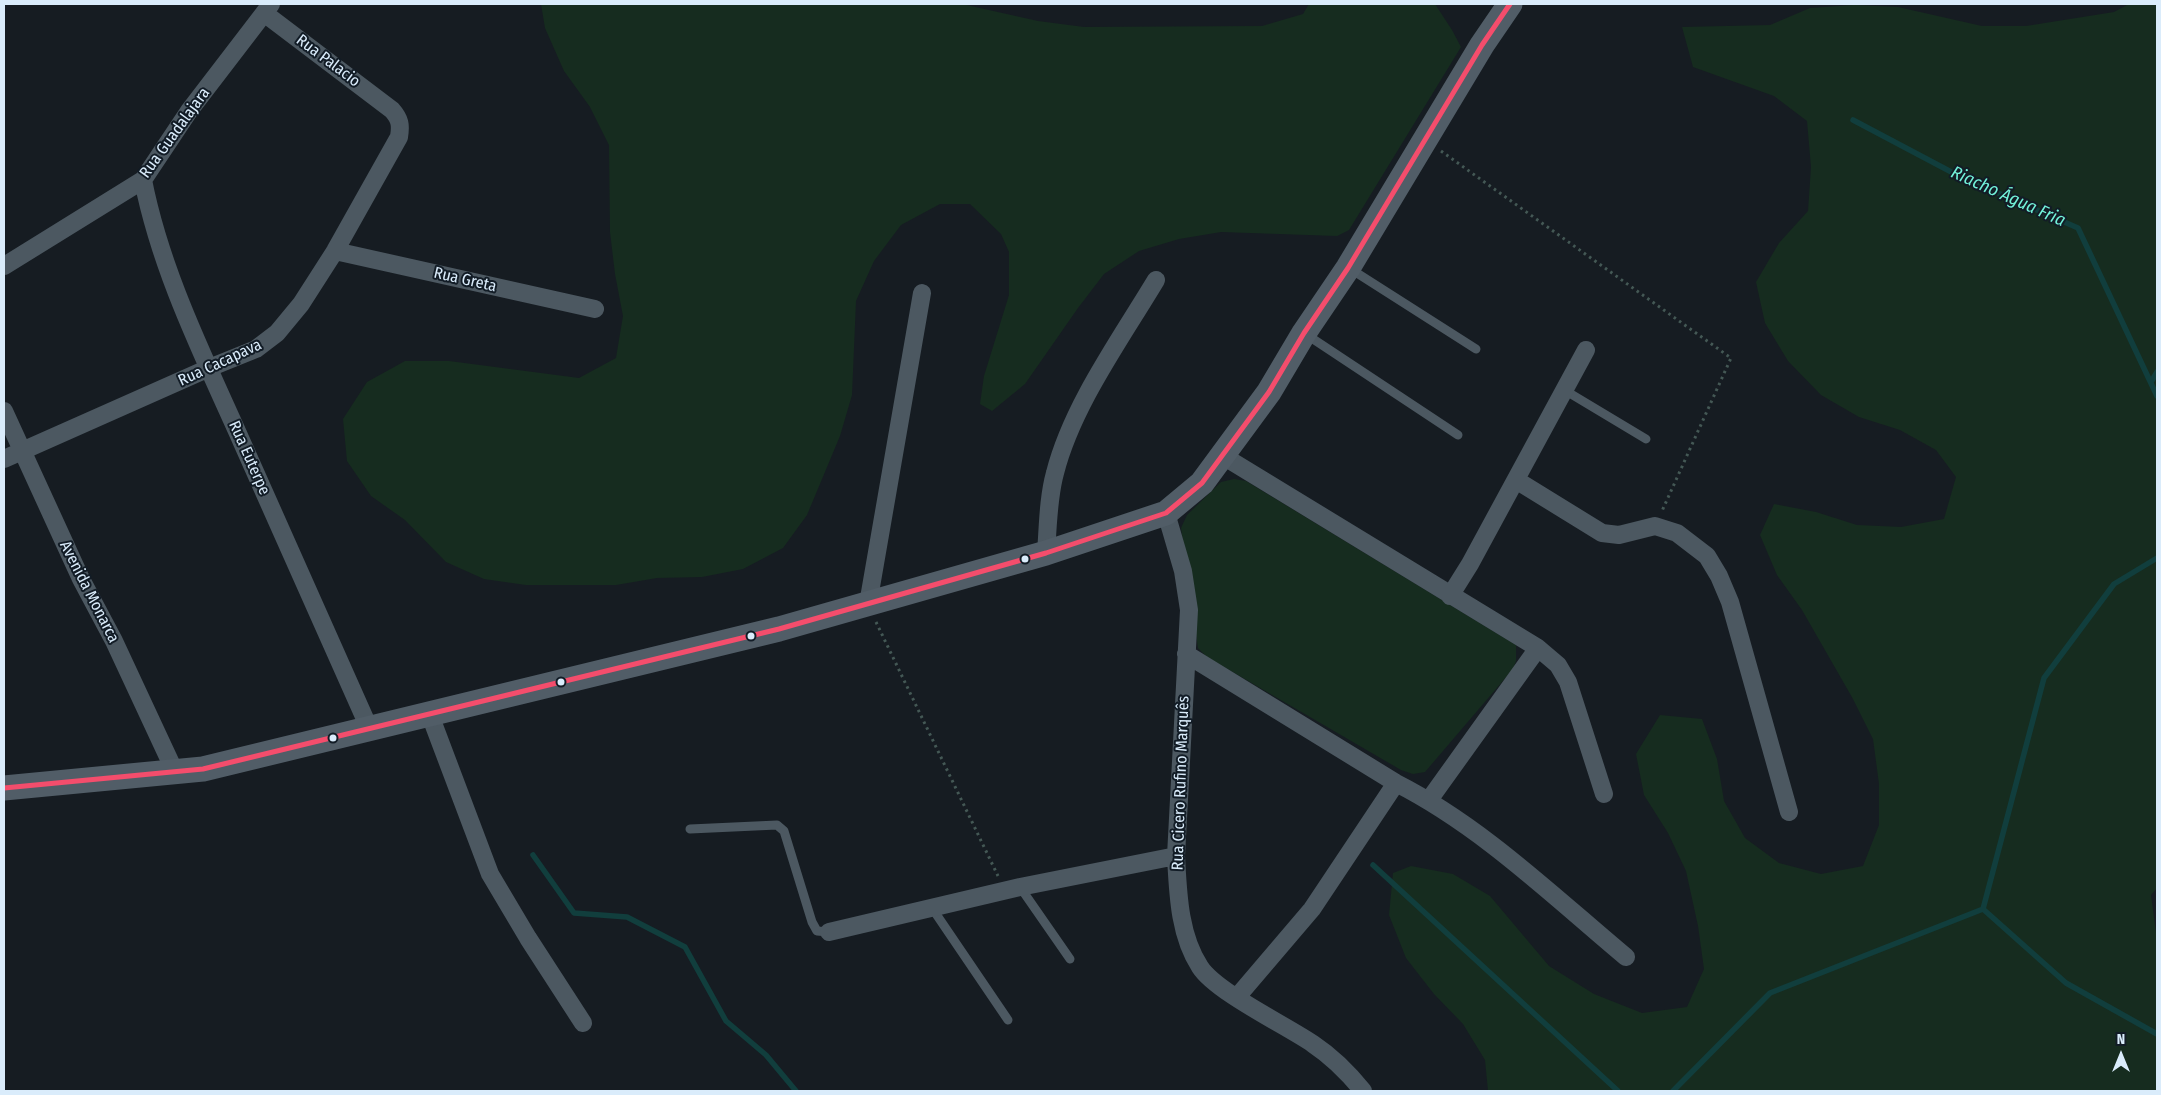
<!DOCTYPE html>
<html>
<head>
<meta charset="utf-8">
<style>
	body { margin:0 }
	#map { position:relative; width:2161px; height:1095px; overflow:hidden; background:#161c22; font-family:"Fira Sans Condensed",sans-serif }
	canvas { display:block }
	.frame { position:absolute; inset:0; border:5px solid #daecfb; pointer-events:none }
	.north { position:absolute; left:2096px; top:1030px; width:50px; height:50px; -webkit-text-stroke:4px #121c26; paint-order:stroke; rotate:0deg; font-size:14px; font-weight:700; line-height:20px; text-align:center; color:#daecfb }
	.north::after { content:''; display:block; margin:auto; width:18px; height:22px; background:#daecfb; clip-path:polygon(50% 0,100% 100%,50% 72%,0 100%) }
</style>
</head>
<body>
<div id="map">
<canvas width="2161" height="1095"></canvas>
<div class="frame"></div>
<div class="north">N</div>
</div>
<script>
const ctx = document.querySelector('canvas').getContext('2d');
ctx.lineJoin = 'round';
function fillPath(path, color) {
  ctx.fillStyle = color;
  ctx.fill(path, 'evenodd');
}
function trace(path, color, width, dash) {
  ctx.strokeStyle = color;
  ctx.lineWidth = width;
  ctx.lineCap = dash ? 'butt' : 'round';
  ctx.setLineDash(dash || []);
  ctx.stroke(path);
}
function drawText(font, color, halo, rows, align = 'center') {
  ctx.font = font + ' "Fira Sans Condensed",sans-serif';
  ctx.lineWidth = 4;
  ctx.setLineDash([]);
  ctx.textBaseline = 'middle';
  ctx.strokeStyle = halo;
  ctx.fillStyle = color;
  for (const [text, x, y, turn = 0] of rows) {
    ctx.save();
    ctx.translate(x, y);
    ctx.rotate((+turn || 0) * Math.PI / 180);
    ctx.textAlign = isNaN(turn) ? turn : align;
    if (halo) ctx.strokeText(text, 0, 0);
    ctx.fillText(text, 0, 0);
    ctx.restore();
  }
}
const green = new Path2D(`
	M 541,4 L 962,4 L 1038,21 L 1084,27 L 1262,26 L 1303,14 L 1309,4 L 1435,4 L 1452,30 L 1461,47 L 1349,230 L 1337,236 L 1221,232 L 1179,239 L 1139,251 L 1104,274 L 1078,308 L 1025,384 L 992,411 L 980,404 L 984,376 L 1009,295 L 1009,252 L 1001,234 L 970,204 L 940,204 L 901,225 L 874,261 L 856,301 L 852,395 L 840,436 L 807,515 L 783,548 L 743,569 L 702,577 L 657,578 L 616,585 L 526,585 L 484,579 L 446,562 L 405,520 L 371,496 L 347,461 L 343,419 L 367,382 L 405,361 L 449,361 L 579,378 L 616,358 L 623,316 L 615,274 L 610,232 L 609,145 L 590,107 L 564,71 L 545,28 Z
	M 2129,4 L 2157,4 L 2157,888 L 2151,895 L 2157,940 L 2157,1091 L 1488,1091 L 1485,1060 L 1463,1024 L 1434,994 L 1406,958 L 1389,915 L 1393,873 L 1411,866 L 1453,874 L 1490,896 L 1549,966 L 1594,994 L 1642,1013 L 1687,1007 L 1704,969 L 1698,926 L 1686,871 L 1668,833 L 1644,795 L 1636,754 L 1660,715 L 1702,719 L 1717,759 L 1724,801 L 1745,838 L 1779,863 L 1821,874 L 1863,866 L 1879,825 L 1879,784 L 1873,739 L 1853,699 L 1802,610 L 1777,575 L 1760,535 L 1774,504 L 1816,512 L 1857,525 L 1901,527 L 1944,519 L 1956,477 L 1936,450 L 1900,430 L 1859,417 L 1821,395 L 1788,361 L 1765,323 L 1756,282 L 1779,243 L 1808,211 L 1811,167 L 1807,121 L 1774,96 L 1693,67 L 1682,27 L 1770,25 L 1810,8 L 1854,5 L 1898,7 L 1982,26 L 2026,26 L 2114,12 Z
	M 1234,479 L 1246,481 L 1516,645 L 1516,661 L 1513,669 L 1425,772 L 1413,774 L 1401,770 L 1207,657 L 1198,648 L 1181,528 L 1187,515 L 1221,482 Z`);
const stream = new Path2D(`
	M 1853,120 L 1957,175 L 2078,228 L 2157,396
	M 2151,382 L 2157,372
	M 533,855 L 574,913 L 627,917 L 685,947 L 726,1021 L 766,1055 L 796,1091
	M 1373,865 L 1618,1091
	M 1983,909 L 2066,983 L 2157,1034
	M 1673,1091 L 1770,993 L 1983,909 L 2044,678 L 2114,584 L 2157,558`);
const path = new Path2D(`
	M 1441,151 L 1731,358 L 1662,511
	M 876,622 L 998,876`);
const lane = new Path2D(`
	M 1349,268 L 1476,349
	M 1304,333 L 1458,435
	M 1566,391 L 1646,439
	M 690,829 L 777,825 L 784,831 L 812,922 L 817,931 L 829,932
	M 1020,887 L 1070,959
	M 932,908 L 1008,1020`);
const street = new Path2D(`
	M 143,180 C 160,267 200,349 236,429 C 280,529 325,629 370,730
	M 335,251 L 595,309
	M 4,266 L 143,180 L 189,111 L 271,4
	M 4,411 L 81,579 L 114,641 L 175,772
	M 1223,456 L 1538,648 L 1558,665 L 1568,682 L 1604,794
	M 4,459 L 209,368 L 256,349 L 277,333 L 301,304 L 335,251 L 399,137 C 401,125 400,119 392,110 L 264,13
	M 1516,480 L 1602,533 L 1619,535 L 1655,526 L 1677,533 L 1707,556 L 1719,576 L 1730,602 L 1789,812
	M 1166,513 L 1183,571 L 1189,610 L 1176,856 C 1178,893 1179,935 1200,967 C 1216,992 1287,1026 1313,1044 C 1331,1056 1350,1075 1363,1091
	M 1046,553 C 1048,527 1048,498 1055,473 C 1072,406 1120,340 1156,280
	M 1450,596 L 1470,564 L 1586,350
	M 868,604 L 922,293
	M 1186,654 L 1396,783 C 1481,826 1553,896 1626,957
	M 430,715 L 490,874 L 528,938 L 583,1023
	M 1429,800 L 1538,648
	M 829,932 L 1020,887 L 1176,856
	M 1237,997 L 1312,909 L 1396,783`);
const secondary = new Path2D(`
	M 4,788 L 203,769 L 779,629 L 1046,553 L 1166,513 L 1202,483 L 1269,392 L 1304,333 L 1348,268 L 1482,45 L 1510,4`);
const bus1 = new Path2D(`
	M 4,788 L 203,769 L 779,629 L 1046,553 L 1166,513 L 1202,483 L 1269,392 L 1304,333 L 1348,268 L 1482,45 L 1510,4`);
const markers = [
	[1025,559,4.5,"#daecfb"],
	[751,636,4.5,"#daecfb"],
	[561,682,4.5,"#daecfb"],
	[333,738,4.5,"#daecfb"]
];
const streetNames = [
	["Rua Palacio",328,61,37],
	["Rua Guadalajara",175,133,-54],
	["Rua Greta",465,280,13],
	["Rua Cacapava",220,363,-25],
	["Rua Euterpe",249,458,66],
	["Avenida Monarca",89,592,63],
	["Rua Cicero Rufino Marquês",1181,783,-88]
];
const waterNames = [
	["Riacho Água Fria",2008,197,24]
];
fillPath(green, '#162c1f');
trace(stream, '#113e3d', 5.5);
trace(path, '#445855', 3, [2.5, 4]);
trace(lane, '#4c5861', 9);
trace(street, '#4c5861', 18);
trace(secondary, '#515d67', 25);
trace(bus1, '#f44d6c', 5);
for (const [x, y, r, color] of markers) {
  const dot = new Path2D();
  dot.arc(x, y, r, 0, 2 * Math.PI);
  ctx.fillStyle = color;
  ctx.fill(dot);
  trace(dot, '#121c26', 2);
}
drawText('16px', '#daecfb', '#121c26', streetNames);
drawText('italic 18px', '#72f1d9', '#121c26', waterNames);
</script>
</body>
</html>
